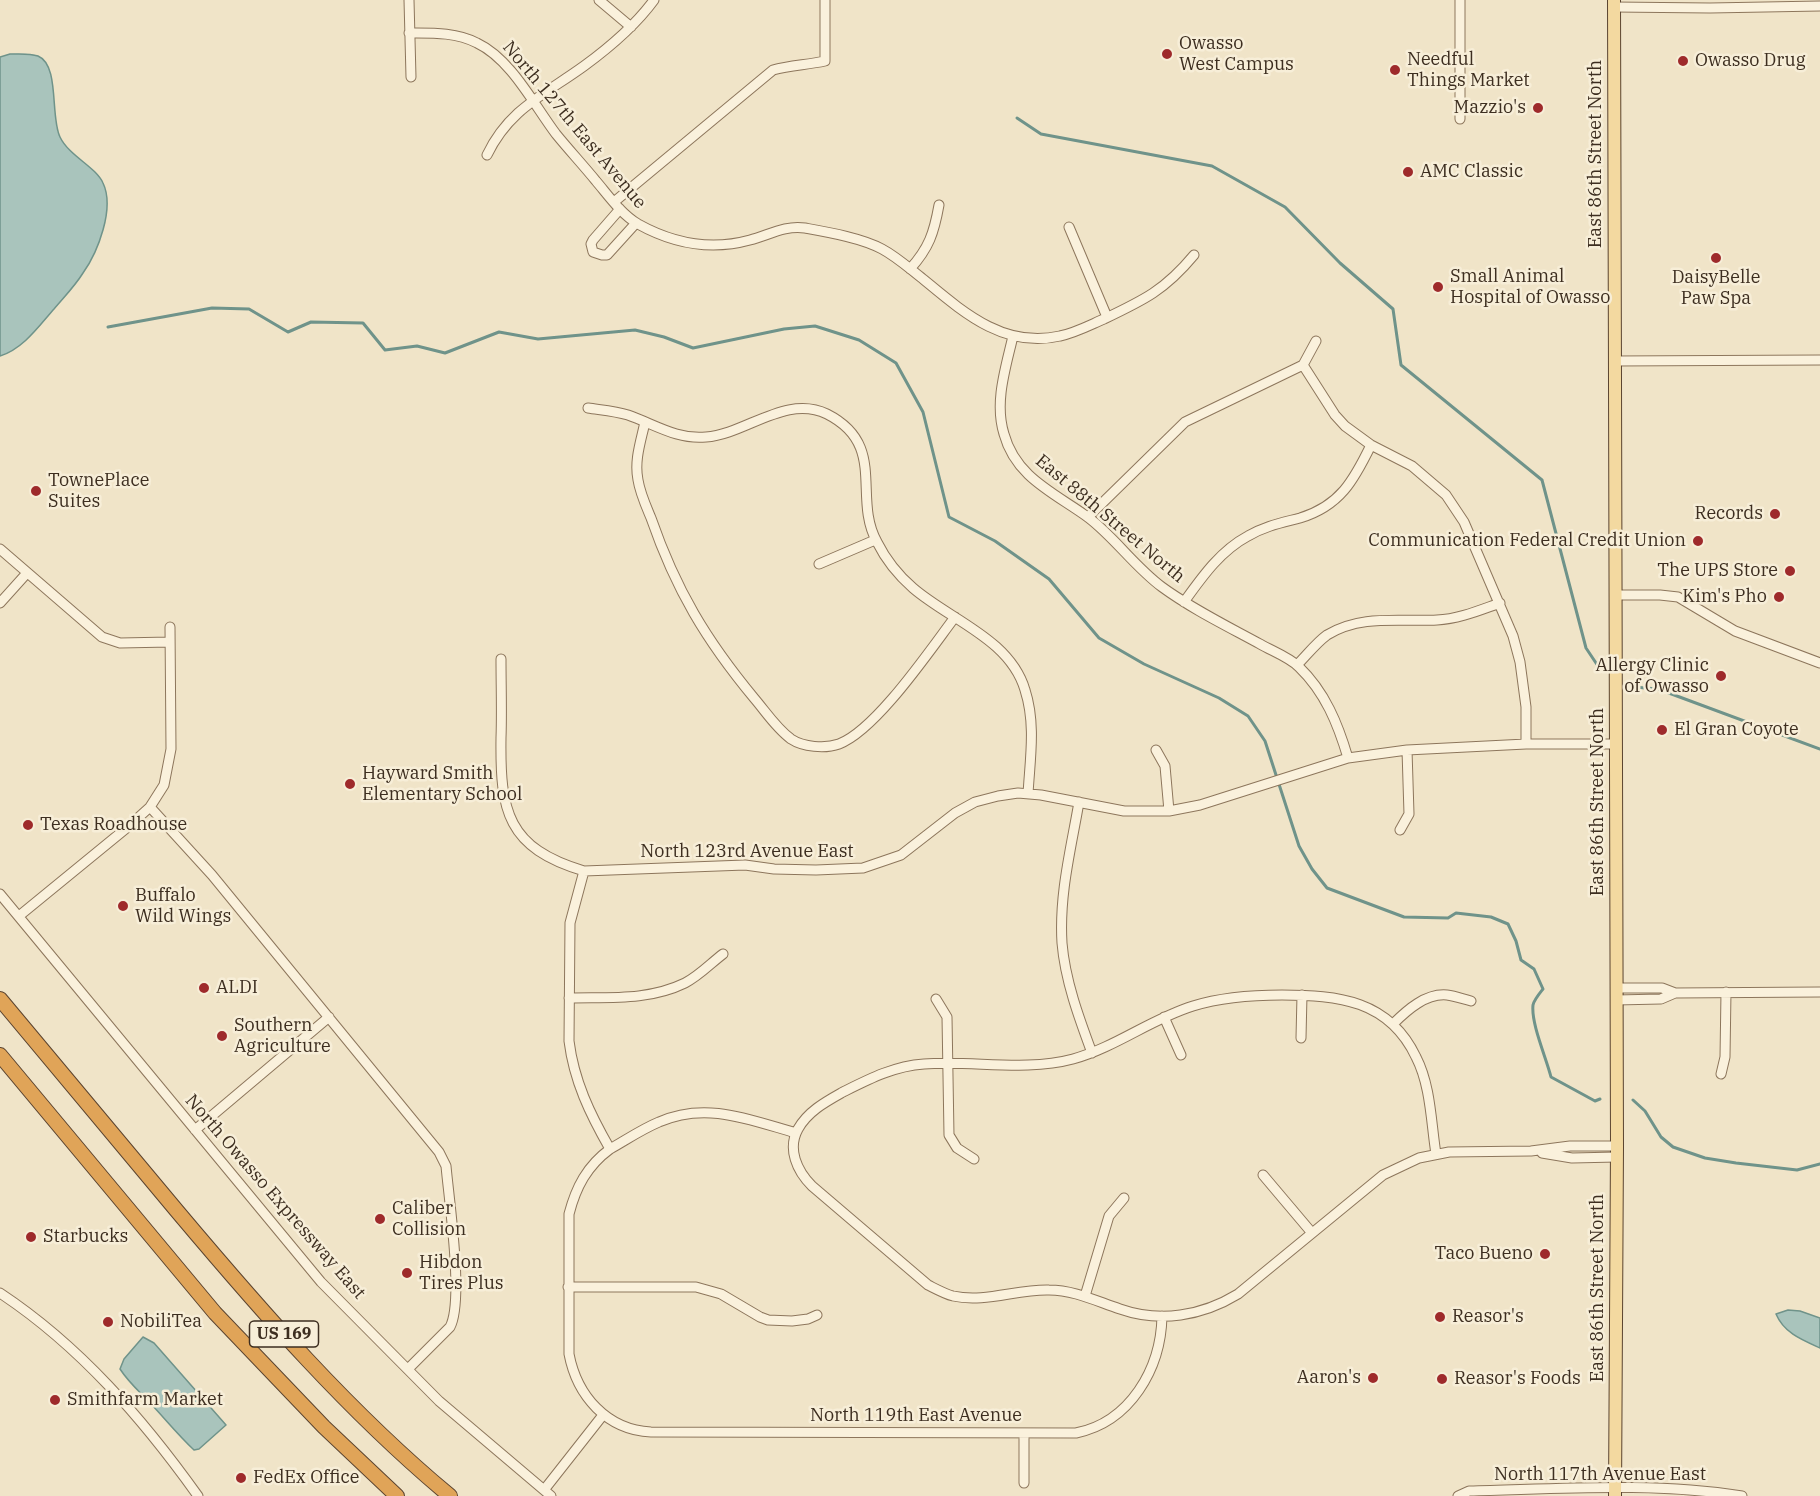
<!DOCTYPE html>
<html>
<head>
<meta charset="utf-8">
<style>
	body { margin:0 }
	canvas { display:block; background:#f0e4c8 }
</style>
</head>
<body>
<canvas width="1820" height="1496"></canvas>
<script>
const ctx = document.querySelector('canvas').getContext('2d');
ctx.lineJoin = 'round';
function fillPath(path, color) {
  ctx.fillStyle = color;
  ctx.fill(path, 'evenodd');
}
function trace(path, color, width, dash) {
  ctx.strokeStyle = color;
  ctx.lineWidth = width;
  ctx.lineCap = dash ? 'butt' : 'round';
  ctx.setLineDash(dash || []);
  ctx.stroke(path);
}
function drawText(font, color, halo, rows, align = 'center') {
  ctx.font = font + ' "IBM Plex Serif",serif';
  ctx.lineWidth = 5;
  ctx.setLineDash([]);
  ctx.textBaseline = 'middle';
  ctx.strokeStyle = halo;
  ctx.fillStyle = color;
  for (const [text, x, y, turn = 0] of rows) {
    ctx.save();
    ctx.translate(x, y);
    ctx.rotate((+turn || 0) * Math.PI / 180);
    ctx.textAlign = isNaN(turn) ? turn : align;
    if (halo) ctx.strokeText(text, 0, 0);
    ctx.fillText(text, 0, 0);
    ctx.restore();
  }
}
const water = new Path2D(`
	M 10,54 C 19,54 29,53 38,56 C 60,65 50,117 60,137 C 69,156 96,167 103,183 C 115,208 98,252 83,273 C 75,286 64,297 54,309 C 39,326 23,349 0,356 L 0,57 Z
	M 1788,1310 L 1800,1311 L 1820,1318 L 1820,1348 C 1802,1340 1784,1333 1776,1314 Z
	M 143,1337 L 154,1343 L 226,1425 L 199,1449 L 194,1450 C 179,1436 166,1420 152,1405 C 141,1393 129,1383 120,1369 L 124,1359 Z`);
const stream = new Path2D(`
	M 1017,118 L 1041,134 L 1212,166 L 1285,207 L 1340,263 L 1393,309 L 1401,365 L 1542,480 L 1586,648 L 1598,666
	M 108,327 L 212,308 L 249,309 L 288,332 L 311,322 L 363,323 L 385,350 L 417,346 L 445,353 L 499,332 L 538,339 L 635,330 L 664,337 L 693,348 L 784,329 L 815,326 L 859,340 L 896,363 L 923,412 L 949,517 L 995,541 L 1049,579 L 1099,638 L 1144,664 L 1219,698 L 1248,716 L 1265,741 L 1299,846 L 1312,869 L 1327,888 L 1404,917 L 1448,918 L 1456,913 L 1491,917 L 1508,924 L 1516,941 L 1521,960 L 1534,969 L 1543,989 C 1539,994 1534,1000 1533,1005 C 1531,1024 1546,1057 1551,1077 L 1595,1101 L 1600,1099
	M 1633,687 L 1658,689 L 1820,749
	M 1633,1100 L 1645,1111 L 1661,1137 L 1673,1147 L 1705,1158 L 1736,1163 L 1797,1170 L 1820,1164`);
const minor = new Path2D(`
	M 409,0 L 411,77
	M 599,0 L 631,27
	M 1614,7 L 1710,8 L 1820,6
	M 409,33 C 432,33 456,32 477,43 C 511,59 534,105 556,134 C 569,150 583,165 596,181 C 608,195 621,214 638,224 C 674,244 710,251 750,240 C 769,235 785,225 805,228 C 827,232 862,238 882,249 C 897,257 910,269 923,279 C 963,312 1004,349 1060,336 C 1075,333 1090,325 1104,319 C 1144,300 1165,290 1194,255
	M 1460,119 L 1460,0
	M 487,155 C 509,109 544,95 584,66 C 610,47 635,26 654,0
	M 614,202 L 773,70 C 790,65 807,65 825,61 L 825,0
	M 620,209 L 593,240 L 591,244 L 593,252 L 602,255 L 607,255 L 636,223
	M 1069,227 L 1107,317
	M 910,269 C 929,248 934,233 939,205
	M 1013,336 C 1006,367 994,402 1004,434 C 1016,478 1055,493 1089,518 C 1115,538 1135,567 1162,587 C 1192,609 1227,626 1260,644 C 1272,651 1289,657 1299,667 C 1325,692 1338,724 1348,758
	M 1615,361 L 1820,360
	M 1303,365 L 1335,415 L 1345,426 L 1371,445 L 1412,466 L 1446,495 L 1464,522 L 1513,636 L 1520,662 L 1526,707 L 1526,744
	M 588,408 C 601,410 615,411 628,415 C 654,424 677,440 706,437 C 746,434 786,394 827,414 C 888,445 852,497 877,542 C 886,560 898,575 913,588 C 950,620 1010,639 1025,690 C 1036,724 1030,759 1028,794
	M 645,422 C 641,441 634,460 638,480 C 640,493 646,506 651,518 C 676,590 706,640 754,698 C 766,712 776,728 791,739 C 803,747 825,749 839,744 C 876,730 930,650 955,617
	M 1088,517 L 1185,422 L 1303,365 L 1316,341
	M 0,549 L 102,637 L 120,643 L 170,642
	M 819,564 L 875,540
	M 1616,595 L 1660,595 L 1678,597 L 1735,631 L 1820,663
	M 1184,602 C 1202,577 1220,551 1248,536 C 1265,526 1281,523 1300,518 C 1340,506 1354,480 1371,445
	M 0,603 L 27,573
	M 501,659 C 501,685 502,712 501,738 C 500,811 507,848 584,871 L 745,865 L 774,869 L 816,870 L 863,868 L 901,855 L 955,813 L 975,802 L 998,796 L 1018,793 L 1041,795 L 1124,811 L 1169,811 L 1200,805 L 1348,758 L 1407,750 L 1526,744 L 1616,744
	M 1297,665 C 1307,655 1316,643 1327,635 C 1361,614 1400,622 1437,620 C 1459,619 1480,610 1500,603
	M 1156,750 L 1165,766 L 1169,811
	M 1079,802 C 1071,849 1059,894 1062,943 C 1065,980 1079,1018 1092,1053
	M 150,807 L 212,875 L 439,1152 L 446,1166 C 449,1200 464,1301 450,1327 L 408,1369
	M 1400,830 L 1409,814 L 1407,750
	M 584,871 L 570,923 L 569,1041 C 574,1081 590,1114 610,1149 C 587,1166 576,1187 569,1214 L 569,1354 C 577,1396 607,1430 651,1432 L 1076,1433 C 1130,1422 1161,1369 1162,1316
	M 0,894 L 321,1282 L 439,1401 L 551,1496
	M 19,916 L 129,826 L 150,807 L 164,785 L 171,749 L 170,627
	M 1616,988 L 1662,988 L 1675,993 L 1820,992
	M 569,998 C 609,997 648,1001 685,983 C 699,976 711,963 723,954
	M 936,999 L 947,1017 L 949,1135 L 957,1148 L 974,1159
	M 1616,1000 L 1661,999 L 1675,993
	M 1164,1017 L 1181,1055
	M 1393,1024 C 1407,1010 1426,993 1447,995 C 1455,996 1463,999 1471,1001
	M 1301,1038 L 1302,995
	M 1721,1074 L 1725,1057 L 1726,992
	M 195,1130 L 329,1017
	M 610,1149 C 626,1140 642,1129 659,1122 C 706,1101 750,1120 796,1133
	M 1542,1153 L 1572,1158 L 1617,1157
	M 1436,1154 C 1431,1123 1431,1086 1416,1057 C 1389,1000 1338,995 1282,995 C 1252,995 1222,997 1193,1006 C 1151,1019 1116,1047 1073,1059 C 1025,1072 972,1060 924,1064 C 894,1066 869,1079 843,1092 C 827,1101 808,1111 798,1129 C 787,1149 797,1171 812,1186 L 928,1285 C 936,1289 945,1294 953,1296 C 985,1303 1017,1289 1049,1290 C 1074,1290 1096,1301 1120,1309 C 1160,1323 1202,1316 1238,1294 L 1383,1175 L 1419,1158 L 1449,1152 L 1531,1151 L 1570,1146 L 1617,1146
	M 1263,1175 L 1312,1233
	M 568,1287 L 696,1287 L 721,1294 L 760,1317 L 768,1320 L 792,1321 L 808,1319 L 817,1315
	M 0,1293 C 80,1346 143,1419 198,1496
	M 1085,1296 L 1109,1216 L 1124,1198
	M 1024,1433 L 1024,1483
	M 544,1490 L 603,1415
	M 1458,1496 L 1469,1491 C 1559,1489 1653,1482 1742,1496`);
const major = new Path2D(`
	M 1614,0 L 1617,1146 L 1615,1496`);
const highway = new Path2D(`
	M 0,999 C 59,1070 118,1141 177,1211 C 262,1312 349,1412 450,1496
	M 0,1055 L 215,1313 L 324,1427 L 397,1496`);
const markers = [
	[1167,54,6,"#9e2a2b"],
	[1683,61,6,"#9e2a2b"],
	[1395,70,6,"#9e2a2b"],
	[1538,108,6,"#9e2a2b"],
	[1408,172,6,"#9e2a2b"],
	[1716,258,6,"#9e2a2b"],
	[1438,287,6,"#9e2a2b"],
	[36,491,6,"#9e2a2b"],
	[1775,514,6,"#9e2a2b"],
	[1698,541,6,"#9e2a2b"],
	[1790,571,6,"#9e2a2b"],
	[1779,597,6,"#9e2a2b"],
	[1721,676,6,"#9e2a2b"],
	[1662,730,6,"#9e2a2b"],
	[350,784,6,"#9e2a2b"],
	[28,825,6,"#9e2a2b"],
	[123,906,6,"#9e2a2b"],
	[204,988,6,"#9e2a2b"],
	[222,1036,6,"#9e2a2b"],
	[380,1219,6,"#9e2a2b"],
	[31,1237,6,"#9e2a2b"],
	[1545,1254,6,"#9e2a2b"],
	[407,1273,6,"#9e2a2b"],
	[1440,1317,6,"#9e2a2b"],
	[108,1322,6,"#9e2a2b"],
	[1373,1378,6,"#9e2a2b"],
	[1442,1379,6,"#9e2a2b"],
	[55,1400,6,"#9e2a2b"],
	[241,1478,6,"#9e2a2b"]
];
const shields = [
	[284,1334,69]
];
const shieldNames = [
	["US 169",284,1334]
];
const poiNames = [
	["Owasso",1179,44],
	["West Campus",1179,65],
	["Needful",1407,60],
	["Things Market",1407,81],
	["Owasso Drug",1695,61],
	["Mazzio's",1526,108,"right"],
	["AMC Classic",1420,172],
	["Small Animal",1450,277],
	["Hospital of Owasso",1450,298],
	["DaisyBelle",1716,278,"center"],
	["Paw Spa",1716,299,"center"],
	["TownePlace",48,481],
	["Suites",48,502],
	["Records",1763,514,"right"],
	["Communication Federal Credit Union",1686,541,"right"],
	["The UPS Store",1778,571,"right"],
	["Kim's Pho",1767,597,"right"],
	["Allergy Clinic",1709,666,"right"],
	["of Owasso",1709,687,"right"],
	["El Gran Coyote",1674,730],
	["Hayward Smith",362,774],
	["Elementary School",362,795],
	["Texas Roadhouse",40,825],
	["Buffalo",135,896],
	["Wild Wings",135,917],
	["ALDI",216,988],
	["Southern",234,1026],
	["Agriculture",234,1047],
	["Caliber",392,1209],
	["Collision",392,1230],
	["Starbucks",43,1237],
	["Taco Bueno",1533,1254,"right"],
	["Hibdon",419,1263],
	["Tires Plus",419,1284],
	["Reasor's",1452,1317],
	["NobiliTea",120,1322],
	["Aaron's",1361,1378,"right"],
	["Reasor's Foods",1454,1379],
	["Smithfarm Market",67,1400],
	["FedEx Office",253,1478]
];
const streetNames = [
	["North 127th East Avenue",574,125,50],
	["East 86th Street North",1596,154,-90],
	["East 88th Street North",1110,519,40],
	["East 86th Street North",1598,802,-90],
	["North 123rd Avenue East",747,852],
	["North Owasso Expressway East",275,1197,49],
	["East 86th Street North",1598,1288,-90],
	["North 119th East Avenue",916,1416],
	["North 117th Avenue East",1600,1475]
];
fillPath(water, '#a9c4bc');
trace(water, '#6f938a', 1.5);
trace(stream, '#6f938a', 3);
trace(minor, '#8d765c', 11);
trace(major, '#5b4430', 14);
trace(highway, '#5b4430', 16);
trace(minor, '#faf1dc', 9);
trace(major, '#f3d9a0', 12);
trace(highway, '#e0a458', 14);
for (const [x, y, r, color] of markers) {
  const dot = new Path2D();
  dot.arc(x, y, r, 0, 2 * Math.PI);
  ctx.fillStyle = color;
  ctx.fill(dot);
  trace(dot, '#f7eed8', 2);
}
for (const [x, y, w] of shields) {
  const box = new Path2D();
  box.roundRect(x - w / 2, y - 13, w, 26, 4.5);
  ctx.fillStyle = '#f7eed8';
  ctx.fill(box);
  trace(box, '#3d2e20', 1.5);
}
drawText('bold 16px', '#3d2e20', null, shieldNames);
drawText('18px', '#3d2e20', '#f7eed8', poiNames, 'left');
drawText('18px', '#3d2e20', '#f7eed8', streetNames);
</script>
</body>
</html>
